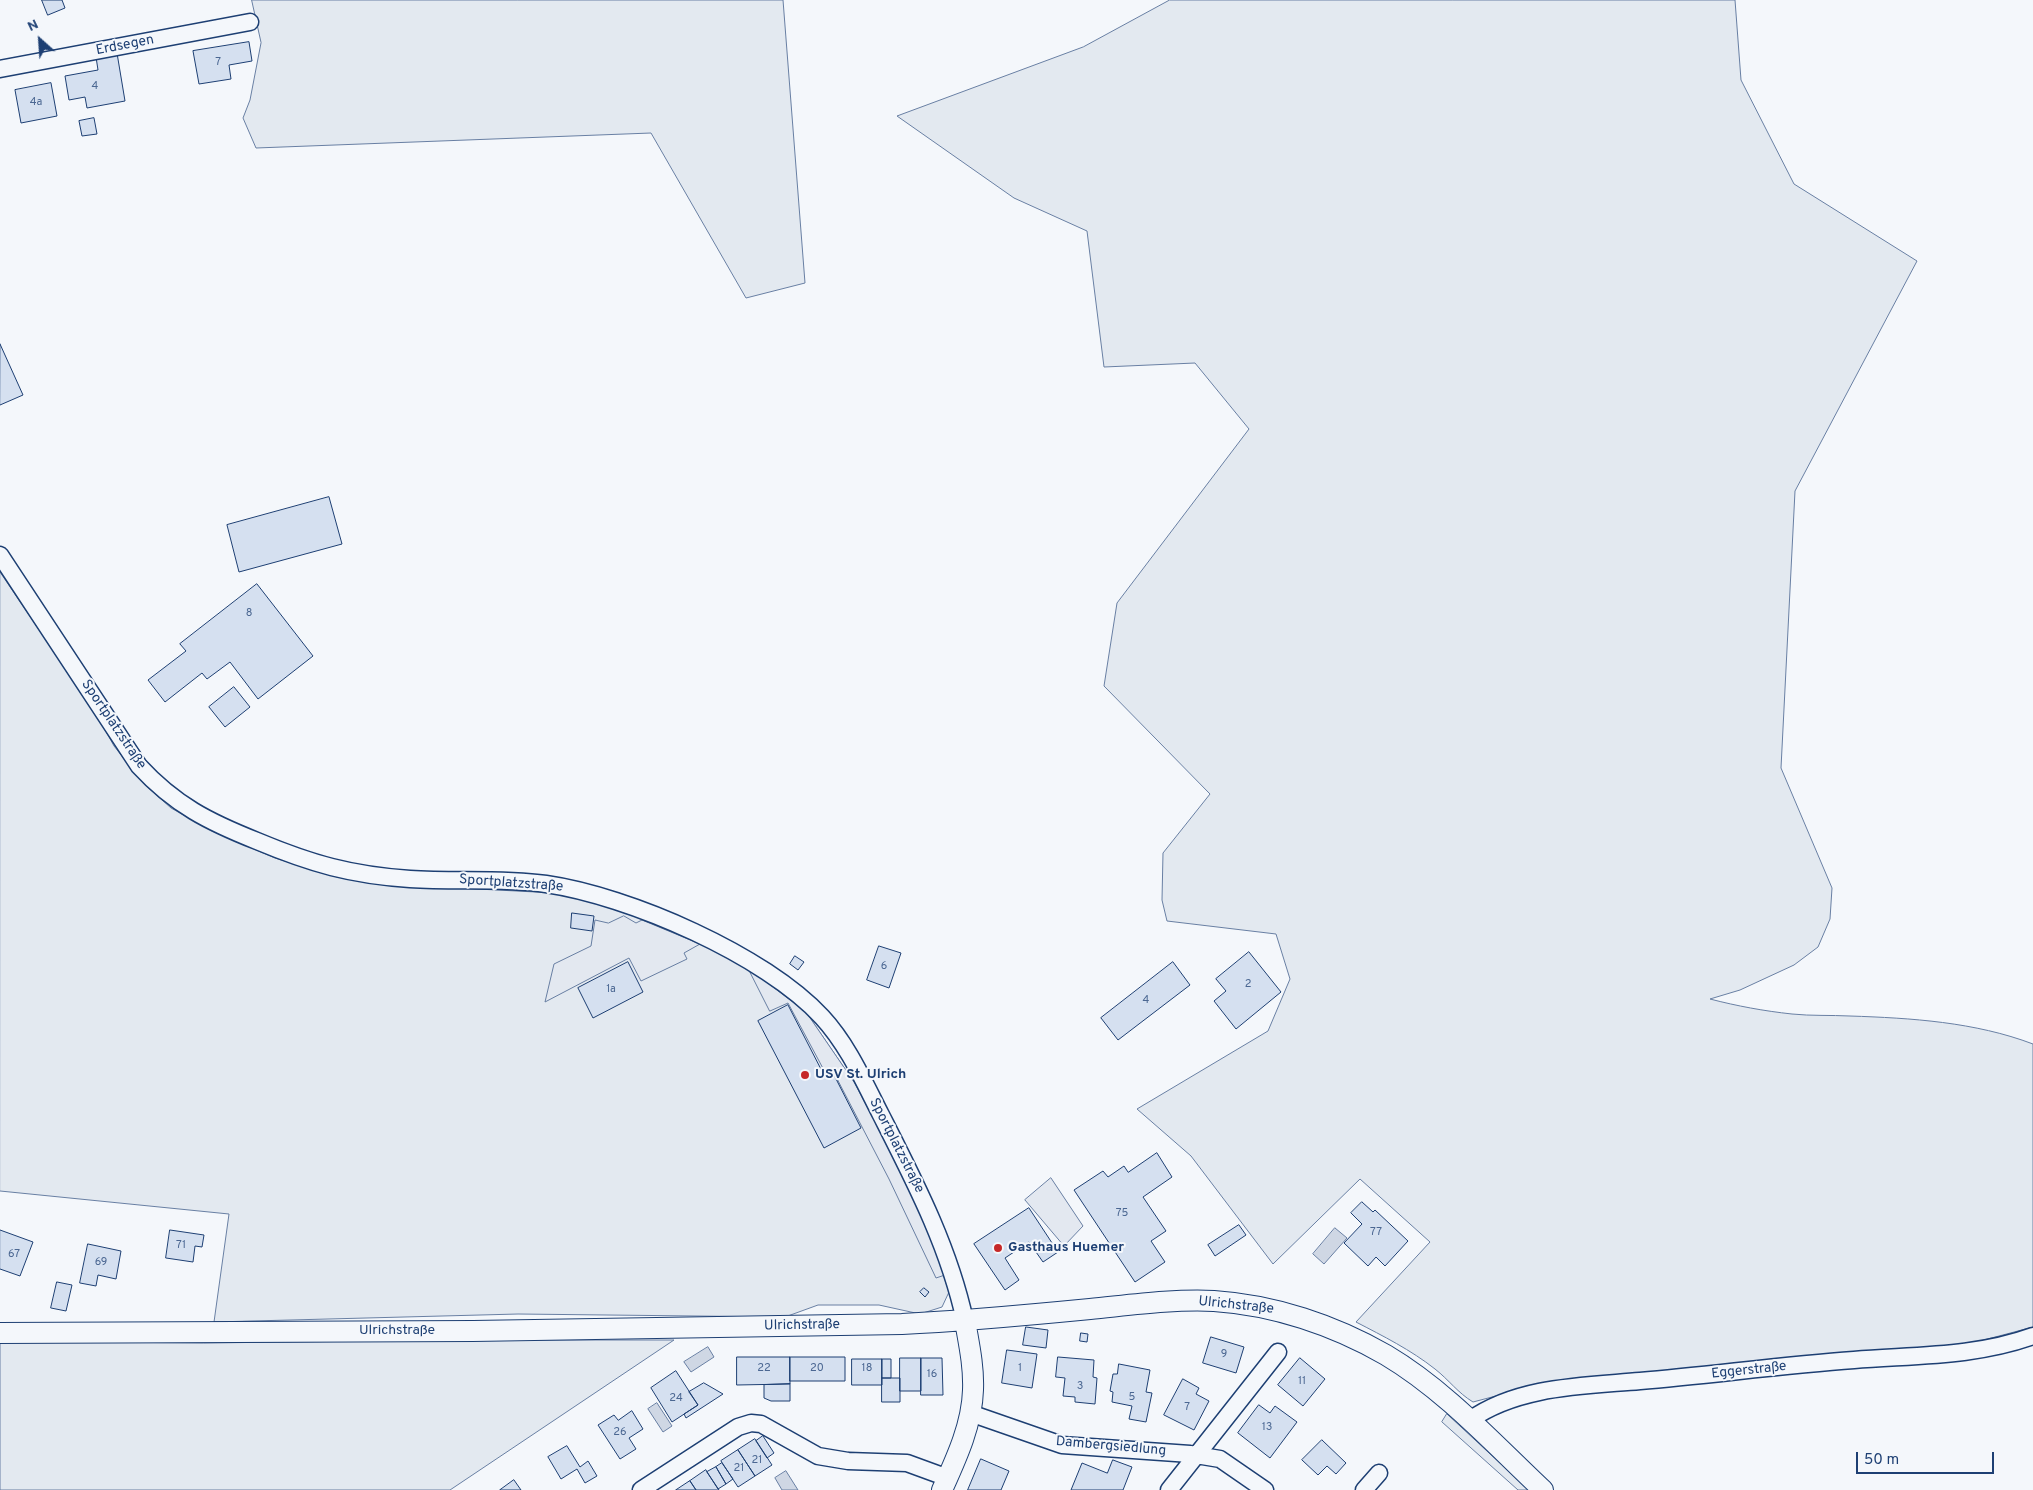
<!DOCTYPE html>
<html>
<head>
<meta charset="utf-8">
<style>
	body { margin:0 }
	#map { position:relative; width:2033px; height:1490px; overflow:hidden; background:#f4f7fb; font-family:Overpass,sans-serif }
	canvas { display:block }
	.north { position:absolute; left:15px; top:15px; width:50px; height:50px; -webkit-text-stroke:4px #f4f7fb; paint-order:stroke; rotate:334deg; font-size:14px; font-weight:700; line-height:20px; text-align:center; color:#1d3f73 }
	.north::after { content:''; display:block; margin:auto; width:18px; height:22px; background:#1d3f73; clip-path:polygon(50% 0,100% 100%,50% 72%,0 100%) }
	.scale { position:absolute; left:1856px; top:1452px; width:138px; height:22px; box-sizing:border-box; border:2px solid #1d3f73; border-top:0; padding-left:6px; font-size:15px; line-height:18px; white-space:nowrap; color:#1d3f73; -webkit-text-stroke:4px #f4f7fb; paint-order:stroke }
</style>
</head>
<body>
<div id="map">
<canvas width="2033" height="1490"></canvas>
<div class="north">N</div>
<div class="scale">50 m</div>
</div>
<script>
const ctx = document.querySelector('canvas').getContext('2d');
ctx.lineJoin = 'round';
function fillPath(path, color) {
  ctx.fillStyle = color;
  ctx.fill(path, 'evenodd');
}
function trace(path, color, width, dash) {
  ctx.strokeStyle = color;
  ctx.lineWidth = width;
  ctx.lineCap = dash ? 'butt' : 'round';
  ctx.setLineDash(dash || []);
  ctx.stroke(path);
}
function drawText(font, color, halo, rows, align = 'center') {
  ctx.font = font + ' Overpass,sans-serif';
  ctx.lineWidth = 4;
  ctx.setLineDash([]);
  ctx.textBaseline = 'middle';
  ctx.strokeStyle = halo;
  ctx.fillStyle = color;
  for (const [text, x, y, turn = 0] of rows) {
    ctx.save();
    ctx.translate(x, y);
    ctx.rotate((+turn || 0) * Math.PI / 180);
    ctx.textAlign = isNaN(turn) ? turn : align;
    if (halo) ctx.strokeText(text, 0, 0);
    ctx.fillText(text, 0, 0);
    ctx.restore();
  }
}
const green = new Path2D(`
	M 252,0 L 783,0 L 805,283 L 746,298 L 651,133 L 256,148 L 243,118 L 250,100 L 261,43 Z
	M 1170,0 L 1735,0 L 1741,80 L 1794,184 L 1917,261 L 1795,491 L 1781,768 L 1832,888 L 1830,919 L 1818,947 L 1794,965 L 1740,990 L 1710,999 C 1737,1006 1764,1011 1792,1014 C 1811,1016 1831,1015 1850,1016 C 1911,1018 1975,1022 2033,1044 L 2033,1327 L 1965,1345 L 1534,1386 L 1473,1402 C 1458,1393 1449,1380 1435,1369 C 1411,1350 1383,1336 1356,1322 L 1430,1242 L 1360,1179 L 1273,1264 L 1191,1156 L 1137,1109 L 1268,1031 L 1290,979 L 1276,934 L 1167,921 L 1162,900 L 1163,853 L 1210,794 L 1104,686 L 1117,603 L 1249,429 L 1195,363 L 1104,367 L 1087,231 L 1014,198 L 897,116 L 1083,47 Z
	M 0,572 L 98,717 L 114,746 L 144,784 L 171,808 L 212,831 L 275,858 L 337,877 L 400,885 L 555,893 L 580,898 L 637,916 L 723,952 L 806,1012 L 854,1082 L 922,1210 L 949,1292 L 942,1307 L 920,1314 L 879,1305 L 818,1305 L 785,1317 L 518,1314 L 214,1322 L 229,1214 L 0,1191 Z
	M 461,1340 L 674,1340 L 450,1490 L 0,1490 L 0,1341 L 203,1343 Z
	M 1447,1414 L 1529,1490 L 1518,1490 L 1442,1422 Z`);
const parking = new Path2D(`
	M 624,916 L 636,923 L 642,920 L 700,944 L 684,953 L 687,959 L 641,981 L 629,958 L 545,1002 L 554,964 L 591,946 L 595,920 L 608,923 Z
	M 748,968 L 806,1012 L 854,1082 L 922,1210 L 945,1275 L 936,1278 L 889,1179 L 833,1071 L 826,1074 L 788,1003 L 770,1011 Z
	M 1051,1178 L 1083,1226 L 1064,1246 L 1025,1200 Z`);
const water = new Path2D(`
	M 1335,1228 L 1347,1238 L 1324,1264 L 1313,1254 Z
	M 708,1347 L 714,1357 L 691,1372 L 684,1362 Z
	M 657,1403 L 672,1426 L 663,1432 L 648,1409 Z
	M 786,1471 L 798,1490 L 782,1490 L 775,1478 Z`);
const building = new Path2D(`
	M 42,0 L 62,0 L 65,8 L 48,15 Z
	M 249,42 L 252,61 L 229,65 L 231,79 L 199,84 L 193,51 Z
	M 117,53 L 125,101 L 87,108 L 85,97 L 69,100 L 65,76 L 98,70 L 96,57 Z
	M 51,83 L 57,116 L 21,123 L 15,90 Z
	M 94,118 L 97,134 L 82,136 L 79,121 Z
	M 0,344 L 23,395 L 0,405 Z
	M 329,497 L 342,544 L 239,572 L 227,525 Z
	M 257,584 L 313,656 L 258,699 L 230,662 L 207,679 L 202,673 L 165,702 L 148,680 L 186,651 L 180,644 Z
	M 234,687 L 250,707 L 225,727 L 209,707 Z
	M 572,913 L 594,916 L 592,931 L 571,928 Z
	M 879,946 L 901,953 L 889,988 L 867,980 Z
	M 1249,952 L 1281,992 L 1236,1029 L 1214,1001 L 1226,991 L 1216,979 Z
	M 795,956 L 804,962 L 798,970 L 790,964 Z
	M 628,962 L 643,992 L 593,1018 L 578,988 Z
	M 1173,962 L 1190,985 L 1118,1040 L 1101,1018 Z
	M 788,1005 L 825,1077 L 833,1073 L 861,1128 L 824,1148 L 758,1021 Z
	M 1157,1153 L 1172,1177 L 1143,1197 L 1166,1231 L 1151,1241 L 1165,1262 L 1135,1282 L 1074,1190 L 1103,1171 L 1108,1177 L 1124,1166 L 1128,1172 Z
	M 1362,1202 L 1373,1212 L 1375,1210 L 1408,1241 L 1385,1266 L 1376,1257 L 1368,1266 L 1344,1243 L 1362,1224 L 1351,1213 Z
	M 1029,1208 L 1058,1252 L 1043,1262 L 1029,1242 L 1005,1258 L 1019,1280 L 1005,1290 L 974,1244 Z
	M 1239,1225 L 1246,1235 L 1215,1256 L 1208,1245 Z
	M 0,1230 L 33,1242 L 20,1276 L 0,1269 Z
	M 170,1230 L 204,1235 L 202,1247 L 195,1246 L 193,1262 L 166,1258 Z
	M 88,1244 L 121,1251 L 116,1279 L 98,1275 L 96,1286 L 80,1283 Z
	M 57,1282 L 72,1285 L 66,1311 L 51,1308 Z
	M 924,1288 L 929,1292 L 925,1297 L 920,1292 Z
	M 1026,1327 L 1048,1330 L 1046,1348 L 1023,1345 Z
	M 1081,1333 L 1088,1334 L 1087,1342 L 1080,1341 Z
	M 1211,1337 L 1244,1347 L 1236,1373 L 1203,1363 Z
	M 1007,1350 L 1037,1354 L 1032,1388 L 1002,1383 Z
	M 737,1357 L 790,1357 L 790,1384 L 737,1385 Z
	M 790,1357 L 845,1357 L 845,1381 L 790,1381 Z
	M 1058,1357 L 1094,1360 L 1093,1377 L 1097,1378 L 1095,1404 L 1075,1402 L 1075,1397 L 1063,1396 L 1065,1378 L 1056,1377 Z
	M 900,1358 L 921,1358 L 921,1391 L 900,1391 Z
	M 921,1358 L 942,1358 L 943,1395 L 921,1395 Z
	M 1300,1358 L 1325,1379 L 1303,1406 L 1278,1385 Z
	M 852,1359 L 882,1359 L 882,1385 L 852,1385 Z
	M 882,1359 L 891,1359 L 891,1378 L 882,1378 Z
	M 1119,1364 L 1150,1370 L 1146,1392 L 1152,1393 L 1146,1422 L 1129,1419 L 1132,1406 L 1112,1402 L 1113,1392 L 1110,1391 L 1113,1374 L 1117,1374 Z
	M 676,1371 L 698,1405 L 672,1422 L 651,1388 Z
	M 882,1378 L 900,1378 L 900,1402 L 882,1402 Z
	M 1183,1379 L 1199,1388 L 1196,1394 L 1209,1401 L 1194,1430 L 1164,1415 Z
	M 704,1383 L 723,1394 L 686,1418 L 684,1414 L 698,1405 L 689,1392 Z
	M 790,1384 L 790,1401 L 771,1401 L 764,1398 L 764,1385 Z
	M 1259,1405 L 1270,1413 L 1275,1406 L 1297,1422 L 1270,1458 L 1238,1433 Z
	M 632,1411 L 643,1429 L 629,1438 L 636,1449 L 620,1459 L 598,1425 L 614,1415 L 618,1420 Z
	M 763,1436 L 774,1453 L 767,1458 L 756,1441 Z
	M 755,1439 L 772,1465 L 755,1476 L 738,1450 Z
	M 1322,1440 L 1346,1463 L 1336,1474 L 1327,1466 L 1318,1475 L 1302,1460 Z
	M 567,1446 L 580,1467 L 588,1461 L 597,1476 L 585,1483 L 577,1469 L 561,1479 L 548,1457 Z
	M 738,1450 L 755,1476 L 738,1487 L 721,1461 Z
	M 981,1459 L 1009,1471 L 1001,1490 L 968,1490 Z
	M 1113,1460 L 1132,1467 L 1123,1490 L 1071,1490 L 1082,1463 L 1107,1473 Z
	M 722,1463 L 733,1479 L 726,1484 L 716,1467 Z
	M 716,1467 L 726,1484 L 718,1489 L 707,1472 Z
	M 706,1470 L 707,1472 L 719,1490 L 696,1490 L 690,1481 Z
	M 514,1480 L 521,1490 L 500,1490 Z
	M 690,1481 L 696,1490 L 676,1490 Z`);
const minor = new Path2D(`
	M 0,69 L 250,22
	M 0,555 L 139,766 C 175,805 209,822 257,841 C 312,864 351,875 410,879 C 455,882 501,878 546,884 C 629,896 765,955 822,1017 C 848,1045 864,1082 881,1115 C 915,1182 949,1247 965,1321
	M 970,1413 L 1062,1445 L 1190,1454 L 1220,1459 L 1265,1490
	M 1470,1420 C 1518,1386 1583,1386 1640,1381 C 1711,1375 1783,1365 1854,1360 C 1915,1355 1975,1357 2033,1336
	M 641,1490 L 738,1427 L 751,1423 L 761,1424 L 818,1456 L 848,1461 L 907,1463 L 948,1478
	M 1169,1490 L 1278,1352
	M 1364,1490 L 1379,1473`);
const tertiary = new Path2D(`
	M 0,1333 L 473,1331 L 902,1324 C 965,1321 1028,1315 1090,1309 C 1131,1305 1173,1299 1214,1301 C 1274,1305 1334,1325 1386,1355 C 1445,1390 1493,1443 1543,1490
	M 942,1490 C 956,1459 972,1425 973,1390 C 974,1367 969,1344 965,1321`);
const markers = [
	[805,1075,5,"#c62828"],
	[998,1248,5,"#c62828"]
];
const numberNames = [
	["7",218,63],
	["4",95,87],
	["4a",36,103],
	["8",249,614],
	["6",884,967],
	["2",1248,985],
	["1a",611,990],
	["4",1146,1001],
	["75",1122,1214],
	["77",1376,1233],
	["71",181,1246],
	["67",14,1255],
	["69",101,1263],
	["9",1224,1355],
	["22",764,1369],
	["20",817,1369],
	["18",867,1369],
	["1",1020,1369],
	["16",932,1375],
	["11",1302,1382],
	["3",1080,1387],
	["5",1132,1398],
	["24",676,1399],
	["7",1187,1408],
	["13",1267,1428],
	["26",620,1433],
	["21",757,1461],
	["21",739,1469]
];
const streetNames = [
	["Erdsegen",125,46,-11],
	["Sportplatzstraße",113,725,56],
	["Sportplatzstraße",511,884,4],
	["Sportplatzstraße",896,1146,63],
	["Ulrichstraße",1236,1306,6],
	["Ulrichstraße",802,1326,-1],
	["Ulrichstraße",397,1331],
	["Eggerstraße",1749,1371,-6],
	["Dambergsiedlung",1111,1447,5]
];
const poiNames = [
	["USV St. Ulrich",815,1075],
	["Gasthaus Huemer",1008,1248]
];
fillPath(green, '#e3e9f0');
trace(green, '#687fa3', 1);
fillPath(parking, '#e3e8f0');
trace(parking, '#687fa3', 1);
fillPath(water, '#cfd7e4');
trace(water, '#687fa3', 1);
fillPath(building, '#d5e0f0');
trace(building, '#1d3f73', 1);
trace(minor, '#1d3f73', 19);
trace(tertiary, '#1d3f73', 22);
trace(minor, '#f4f7fb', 16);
trace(tertiary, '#f4f7fb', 20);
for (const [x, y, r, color] of markers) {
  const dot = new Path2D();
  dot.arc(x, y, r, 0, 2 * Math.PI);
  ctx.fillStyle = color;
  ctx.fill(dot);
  trace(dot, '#f4f7fb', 2);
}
drawText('11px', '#4b6792', null, numberNames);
drawText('14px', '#1d3f73', '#f4f7fb', streetNames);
drawText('bold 14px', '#1d3f73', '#f4f7fb', poiNames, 'left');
</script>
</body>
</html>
